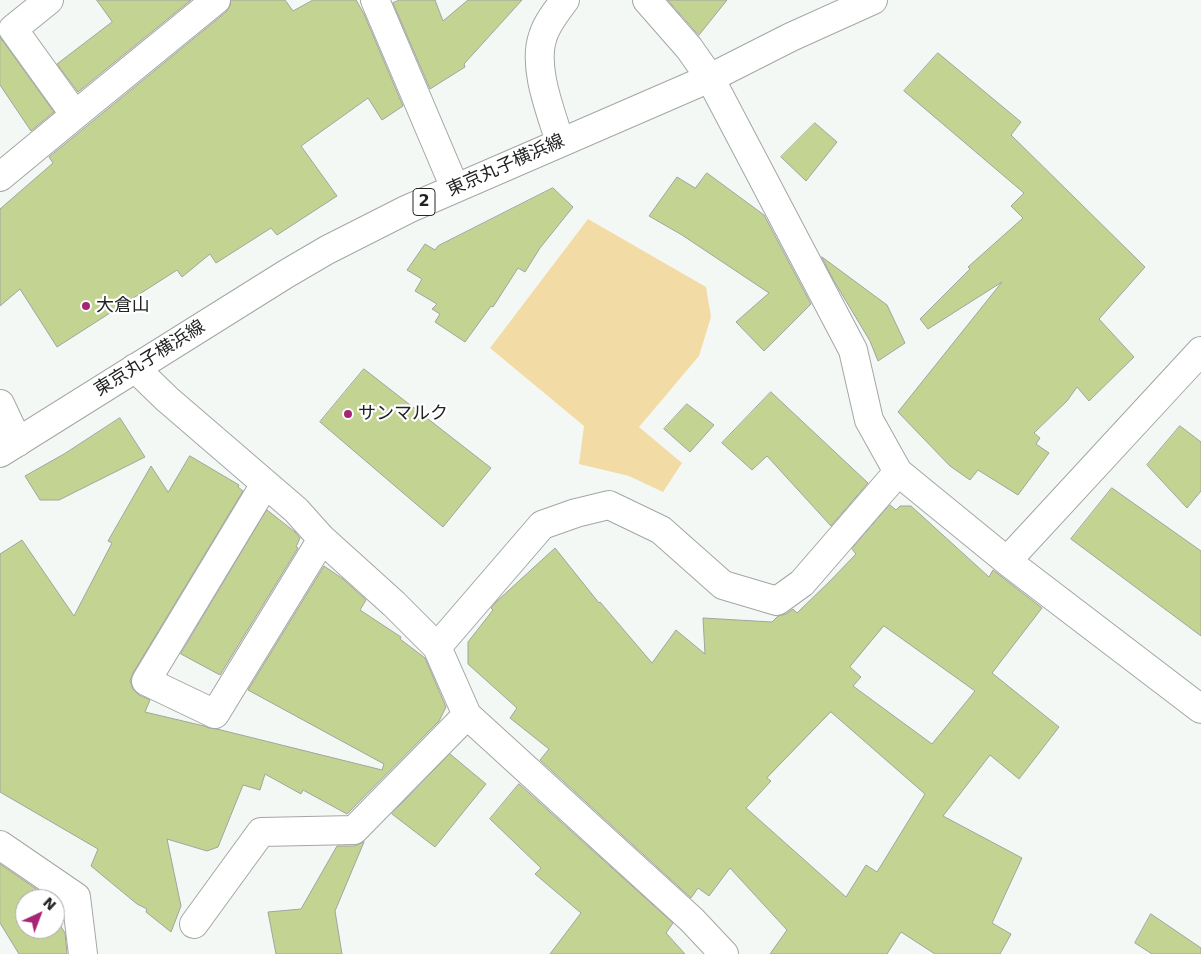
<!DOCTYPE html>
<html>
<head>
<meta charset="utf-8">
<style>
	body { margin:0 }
	#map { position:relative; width:1201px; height:954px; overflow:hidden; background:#f4f8f5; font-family:"DejaVu Sans",sans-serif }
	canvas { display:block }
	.north { position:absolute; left:15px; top:889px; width:50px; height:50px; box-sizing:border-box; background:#fff; border:1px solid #a7a7a7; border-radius:50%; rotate:43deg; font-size:14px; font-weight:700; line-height:20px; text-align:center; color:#222423 }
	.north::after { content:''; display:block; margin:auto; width:18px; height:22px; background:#a72572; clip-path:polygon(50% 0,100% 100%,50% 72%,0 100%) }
</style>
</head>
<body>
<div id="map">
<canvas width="1201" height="954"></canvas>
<div class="north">N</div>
</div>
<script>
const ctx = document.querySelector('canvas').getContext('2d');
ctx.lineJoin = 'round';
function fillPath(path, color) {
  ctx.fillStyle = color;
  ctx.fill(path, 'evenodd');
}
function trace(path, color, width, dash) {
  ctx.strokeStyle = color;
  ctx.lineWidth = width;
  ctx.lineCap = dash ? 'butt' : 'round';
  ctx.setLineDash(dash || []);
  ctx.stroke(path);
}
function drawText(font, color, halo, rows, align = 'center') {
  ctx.font = font + ' "DejaVu Sans","Noto Sans JP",sans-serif';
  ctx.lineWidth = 4.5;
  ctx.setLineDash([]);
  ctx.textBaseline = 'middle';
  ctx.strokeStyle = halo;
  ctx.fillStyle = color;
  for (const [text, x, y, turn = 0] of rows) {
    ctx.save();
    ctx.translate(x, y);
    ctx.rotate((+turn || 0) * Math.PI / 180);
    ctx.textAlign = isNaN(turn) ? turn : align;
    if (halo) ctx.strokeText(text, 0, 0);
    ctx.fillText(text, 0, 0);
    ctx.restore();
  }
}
const green = new Path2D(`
	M 588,219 L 706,287 L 711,317 L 699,356 L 639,427 L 682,463 L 663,492 L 629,476 L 579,464 L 584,426 L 490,348 Z`);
const building = new Path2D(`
	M 97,0 L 191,0 L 78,92 L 57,64 L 112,22 Z
	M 231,0 L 285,0 L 293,11 L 313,0 L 356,0 L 364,14 L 403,106 L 382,120 L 368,98 L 301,146 L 337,196 L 277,235 L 271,228 L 216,263 L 210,254 L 182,277 L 177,270 L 57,347 L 20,289 L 0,306 L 0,209 L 53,163 L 49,157 L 226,12 L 230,6 Z
	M 400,0 L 435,0 L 443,21 L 468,0 L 522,0 L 464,64 L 465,67 L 430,89 L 393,3 Z
	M 668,0 L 727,0 L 699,35 Z
	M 0,37 L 54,112 L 31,131 L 0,85 Z
	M 938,53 L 1021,122 L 1011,135 L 1145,267 L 1099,319 L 1134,357 L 1089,401 L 1077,387 L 1067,401 L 1034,433 L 1040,438 L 1036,444 L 1049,453 L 1018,495 L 978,470 L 970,480 L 950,466 L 898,412 L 1002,282 L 928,329 L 920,319 L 970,269 L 968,267 L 1023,218 L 1011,206 L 1024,193 L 904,91 Z
	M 815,123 L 837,142 L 806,181 L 781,157 Z
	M 707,173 L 764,215 L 811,304 L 764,351 L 736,322 L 769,293 L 682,235 L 649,216 L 677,177 L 695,188 Z
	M 553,188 L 573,207 L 540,248 L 525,272 L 518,268 L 493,307 L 491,306 L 465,342 L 435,322 L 440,314 L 432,309 L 437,304 L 415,291 L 422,279 L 407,270 L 425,244 L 435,250 L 438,246 Z
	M 822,257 L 887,305 L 905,343 L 878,361 L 870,341 L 834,281 Z
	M 364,369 L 491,468 L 443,527 L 320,422 Z
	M 771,392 L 868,483 L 831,526 L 767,456 L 752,470 L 722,443 Z
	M 687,404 L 714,425 L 690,452 L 664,429 Z
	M 120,418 L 145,457 L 59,500 L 40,500 L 25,476 L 64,454 Z
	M 1180,426 L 1201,442 L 1201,491 L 1187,508 L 1147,465 Z
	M 190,456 L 239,485 L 238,487 L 243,491 L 133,673 L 130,681 L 133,689 L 139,695 L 150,700 L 145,712 L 204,726 L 209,728 L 217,729 L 382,770 L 384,764 L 248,690 L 324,566 L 343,579 L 366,600 L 360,610 L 401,637 L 400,639 L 425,658 L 446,707 L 439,721 L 347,814 L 303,790 L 301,794 L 265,774 L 260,790 L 243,785 L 218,847 L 207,851 L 167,839 L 181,906 L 171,932 L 146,912 L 147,909 L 137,904 L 91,866 L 98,849 L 0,792 L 0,554 L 22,540 L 74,616 L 112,543 L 108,541 L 151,466 L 168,492 Z
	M 1112,488 L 1201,551 L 1201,636 L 1071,539 Z
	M 890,505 L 896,510 L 900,506 L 911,506 L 989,577 L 993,570 L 1042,608 L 992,673 L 1059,727 L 1019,779 L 990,755 L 943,816 L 1022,858 L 992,923 L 1011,934 L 1000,954 L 935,954 L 901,932 L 887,954 L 770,954 L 787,930 L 730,868 L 709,896 L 698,888 L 691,898 L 540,760 L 549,749 L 510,718 L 517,708 L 468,664 L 468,642 L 493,610 L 491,608 L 496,602 L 555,548 L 599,603 L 600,602 L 652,663 L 676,630 L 705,654 L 703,618 L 772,622 L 778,616 L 786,614 L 793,609 L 797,613 L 831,580 L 856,554 L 852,549 ZM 884,626 L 975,691 L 932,744 L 853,686 L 861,677 L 850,667 ZM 831,712 L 925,794 L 877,872 L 866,865 L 846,897 L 746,808 L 771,781 L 767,778 Z
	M 267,510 L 295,532 L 300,538 L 296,547 L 298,548 L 220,675 L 181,654 Z
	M 450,754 L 486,784 L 435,847 L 392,814 Z
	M 519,784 L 673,923 L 666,933 L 685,954 L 550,954 L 581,913 L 535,874 L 541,868 L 490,819 Z
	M 364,842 L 335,911 L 342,954 L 276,954 L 268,912 L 301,909 L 337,846 L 354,846 Z
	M 0,864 L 51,899 L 25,899 L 25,929 L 55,929 L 55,917 L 65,933 L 67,954 L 19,954 L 0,923 Z
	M 55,902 L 61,906 L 62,912 L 55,917 Z
	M 1151,914 L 1201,948 L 1201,954 L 1152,954 L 1135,943 Z`);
const minor = new Path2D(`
	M 49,0 L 13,29 L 75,115
	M 375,0 L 455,188
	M 647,0 L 689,48 L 710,78 L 853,350 L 869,420 L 898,472 L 1007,561 L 1201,709
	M 560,142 C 551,112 532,67 543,36 C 547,23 556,12 565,0
	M 0,177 L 75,115 L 216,0
	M 135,368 L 167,399 L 296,510 L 322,539 L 394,604 L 437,647 L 467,715 L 692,920 L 724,954
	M 0,404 L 18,442
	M 265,484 L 146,681 L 215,714 L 322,539
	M 1007,561 L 1201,351
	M 437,647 L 542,525 L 576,513 L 609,505 L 661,530 L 723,585 L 777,601 L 802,583 L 898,472
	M 0,845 L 76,897 L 83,954
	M 194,924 L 261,832 L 354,830 L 467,715`);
const major = new Path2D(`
	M 0,453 L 286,274 L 327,250 L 408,209 L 710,78 L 791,37 L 873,0`);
const markers = [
	[86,306,5,"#a72572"],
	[348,414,5,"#a72572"]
];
const shields = [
	[424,202,22]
];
const shieldNames = [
	["2",424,202]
];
const streetNames = [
	["東京丸子横浜線",506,166,-24],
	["東京丸子横浜線",150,359,-32]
];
const poiNames = [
	["大倉山",96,306],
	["サンマルク",358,414]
];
fillPath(green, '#f2dba4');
fillPath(building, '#c3d492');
trace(building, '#a2a39f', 1);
trace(minor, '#a3a7a4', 30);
trace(major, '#a3a7a4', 30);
trace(minor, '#fff', 28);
trace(major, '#fff', 28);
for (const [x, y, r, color] of markers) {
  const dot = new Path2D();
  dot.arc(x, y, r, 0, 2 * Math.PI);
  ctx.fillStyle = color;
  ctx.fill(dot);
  trace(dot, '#fff', 2);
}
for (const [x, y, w] of shields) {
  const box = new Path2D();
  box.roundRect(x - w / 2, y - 13.5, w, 27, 4);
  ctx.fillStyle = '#fff';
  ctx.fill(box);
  trace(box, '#222423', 1);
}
drawText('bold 16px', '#222423', null, shieldNames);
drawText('18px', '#222423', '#fff', streetNames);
drawText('18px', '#222423', '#fff', poiNames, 'left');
</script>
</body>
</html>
